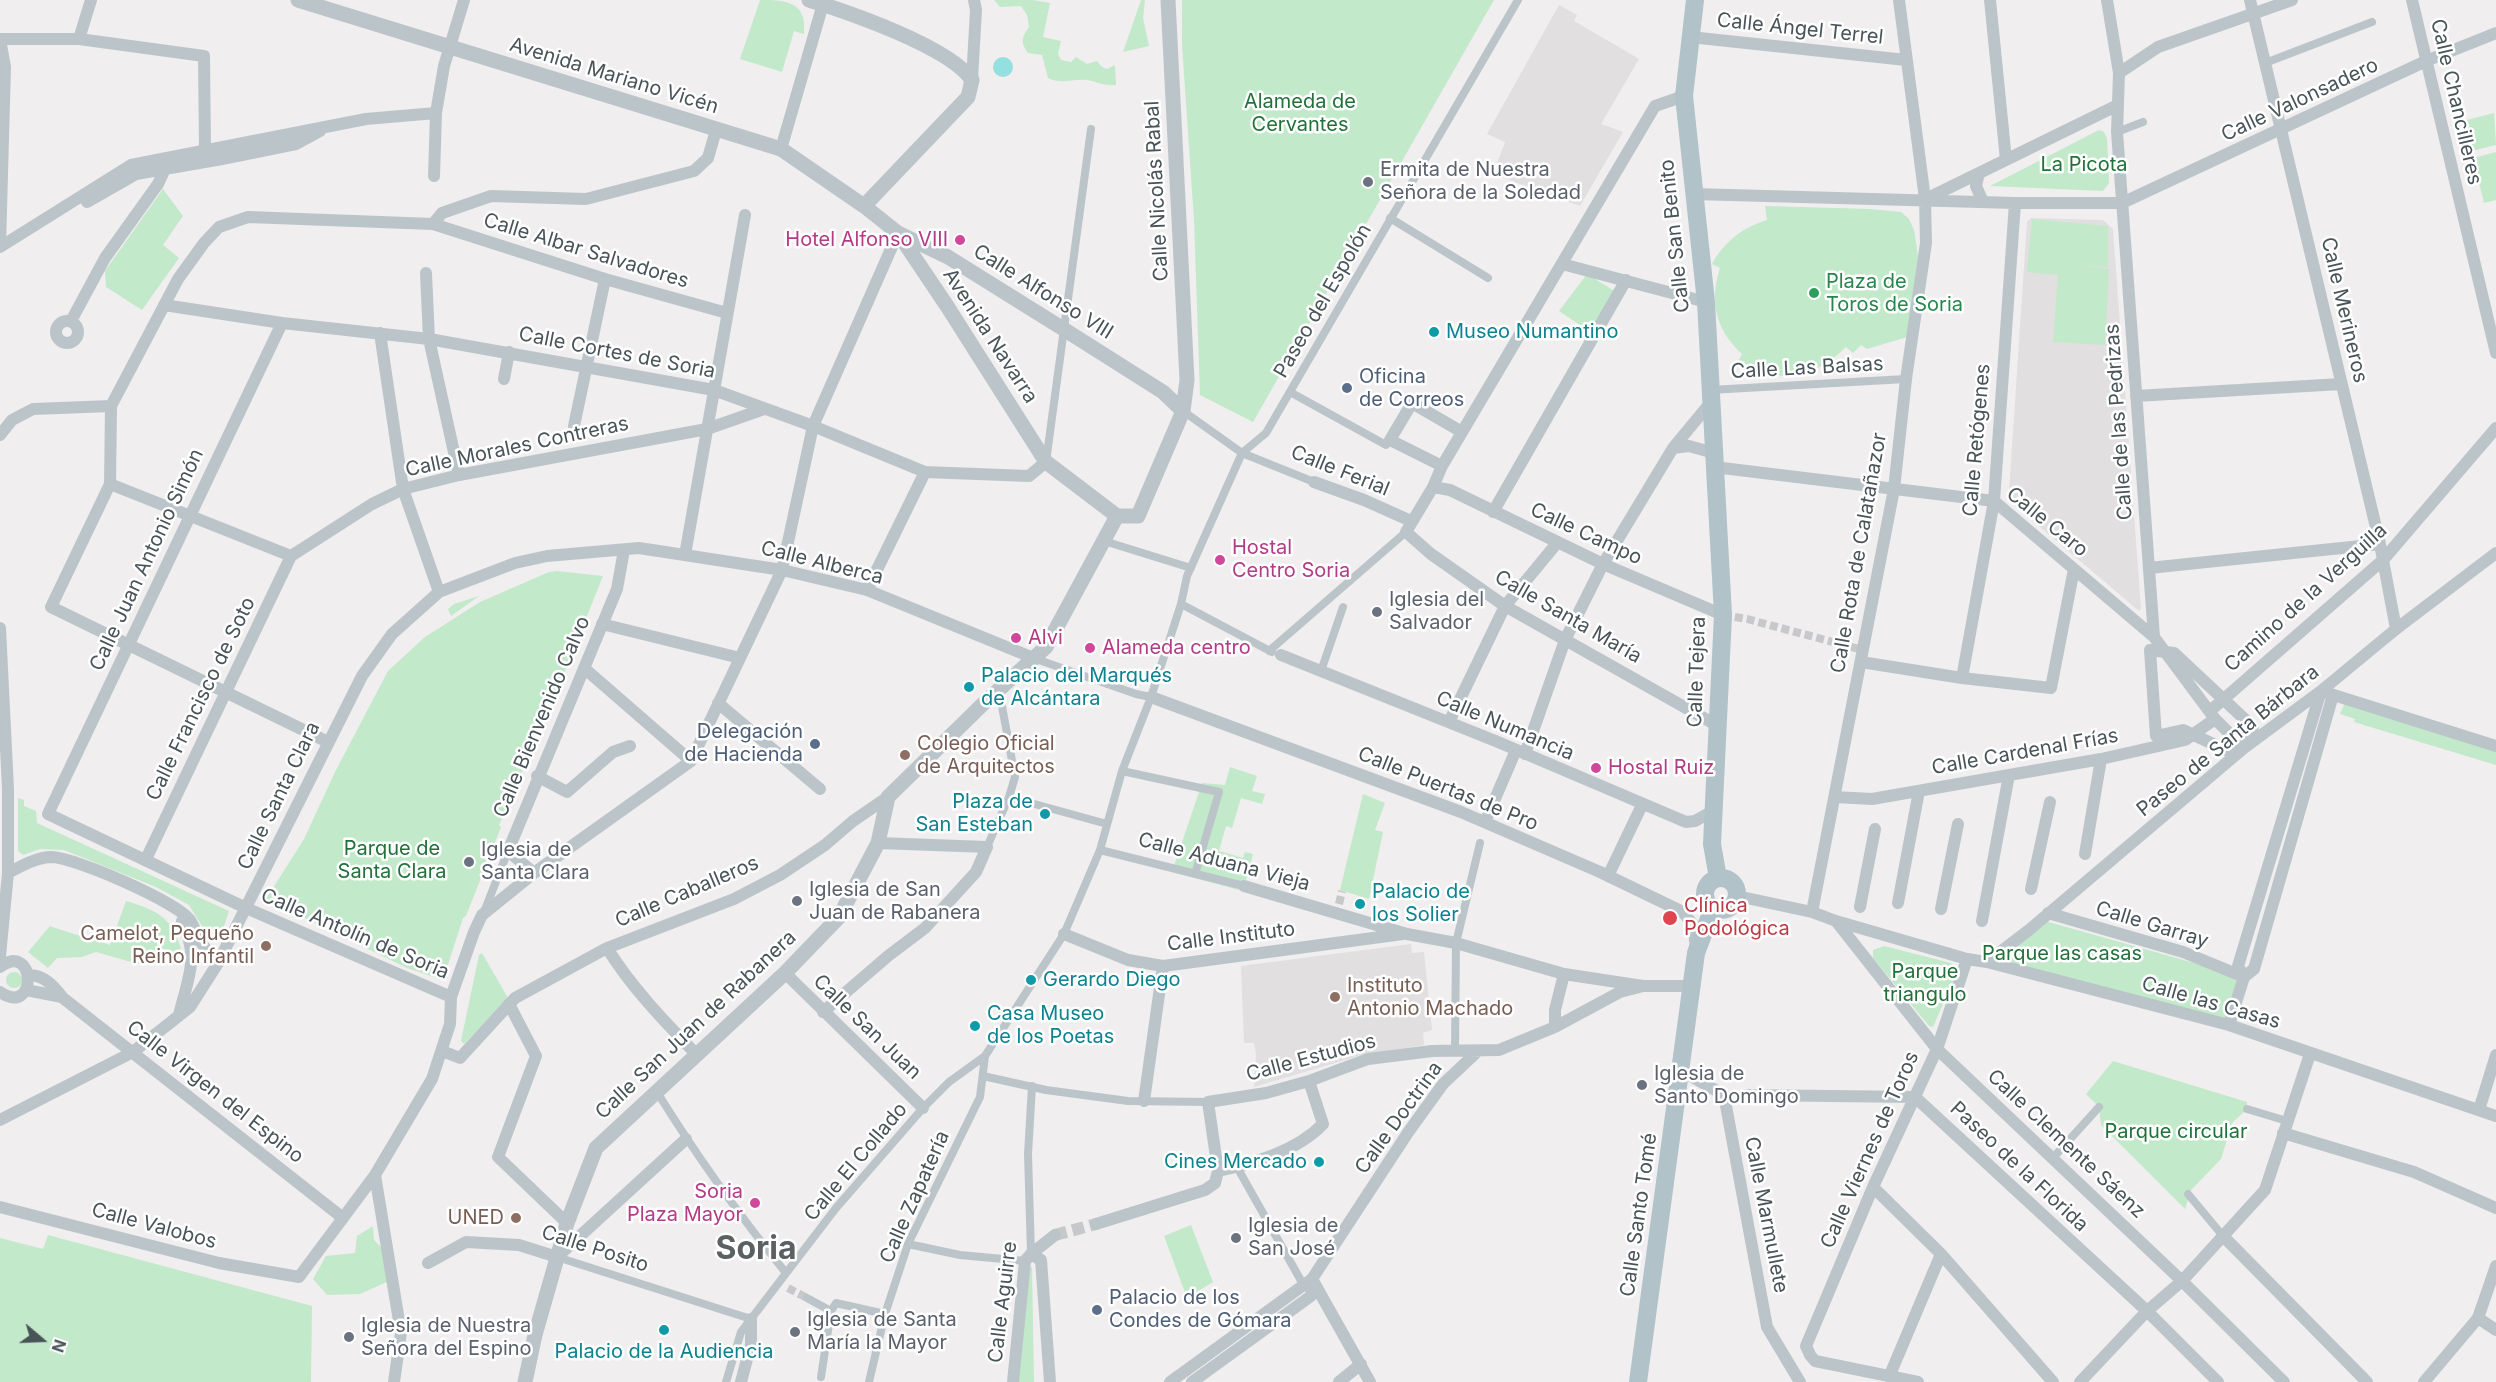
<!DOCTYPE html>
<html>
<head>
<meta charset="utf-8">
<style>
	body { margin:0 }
	#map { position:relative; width:2496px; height:1382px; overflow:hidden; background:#f0eeef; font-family:Inter,sans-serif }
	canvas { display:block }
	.north { position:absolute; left:12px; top:1310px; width:60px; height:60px; -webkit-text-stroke:4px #fff; paint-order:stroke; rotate:109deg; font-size:16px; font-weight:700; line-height:24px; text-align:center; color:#495459 }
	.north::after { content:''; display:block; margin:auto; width:21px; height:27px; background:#495459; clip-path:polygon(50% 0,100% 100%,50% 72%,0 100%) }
</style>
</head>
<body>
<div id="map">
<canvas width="2496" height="1382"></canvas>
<div class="north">N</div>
</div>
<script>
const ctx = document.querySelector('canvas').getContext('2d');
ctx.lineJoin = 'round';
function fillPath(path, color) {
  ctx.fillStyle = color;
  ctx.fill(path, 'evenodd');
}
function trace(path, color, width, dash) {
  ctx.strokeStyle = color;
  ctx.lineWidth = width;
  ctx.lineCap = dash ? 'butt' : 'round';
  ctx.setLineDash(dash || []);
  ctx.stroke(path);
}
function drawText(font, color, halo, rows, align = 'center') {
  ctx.font = font + ' Inter,sans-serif';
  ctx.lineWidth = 5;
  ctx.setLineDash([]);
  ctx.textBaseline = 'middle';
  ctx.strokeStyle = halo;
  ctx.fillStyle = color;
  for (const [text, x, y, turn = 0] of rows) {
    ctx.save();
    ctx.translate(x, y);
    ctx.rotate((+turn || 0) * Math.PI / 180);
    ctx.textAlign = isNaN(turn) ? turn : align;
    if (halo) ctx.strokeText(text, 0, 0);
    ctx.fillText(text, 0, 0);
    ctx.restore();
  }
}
const education = new Path2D(`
	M 1559,5 L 1577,15 L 1574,21 L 1639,59 L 1601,124 L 1623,132 L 1580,206 L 1493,174 L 1505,142 L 1487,134 Z
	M 2031,218 L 2103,220 L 2113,229 L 2141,609 L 2139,611 L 2020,510 L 2009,492 L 2027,222 Z
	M 1411,944 L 1412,953 L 1424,952 L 1432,1030 L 1423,1033 L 1424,1045 L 1362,1055 L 1254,1087 L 1256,1054 L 1254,1043 L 1244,1043 L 1241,966 Z`);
const green = new Path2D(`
	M 760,0 C 786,0 807,1 804,34 L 794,31 L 782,72 L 740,59 Z
	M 994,0 L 1033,0 L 1050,3 L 1043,37 L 1061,41 L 1058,54 L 1061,60 L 1071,62 L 1076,57 L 1087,64 L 1097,61 L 1102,67 L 1107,69 L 1115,65 L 1116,85 C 1104,86 1098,82 1087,80 C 1073,78 1062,85 1048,78 L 1042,55 L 1028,53 C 1020,42 1022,37 1029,27 L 1027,15 L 1021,6 L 1000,7 Z
	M 1141,0 L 1145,0 L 1143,18 L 1149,46 L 1123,52 Z
	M 1182,0 L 1494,0 L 1253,422 L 1200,395 L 1194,220 L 1182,45 Z
	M 2494,113 L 2496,145 L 2471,151 L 2463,121 Z
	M 2099,130 L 2104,132 L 2107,138 L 2109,183 L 2103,191 L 1990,186 Z
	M 2496,152 L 2496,200 L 2484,203 L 2473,158 Z
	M 163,189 L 183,216 L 163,245 L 179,258 L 142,310 L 106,287 L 105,271 Z
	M 1765,206 L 1870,209 L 1901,212 L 1909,219 L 1914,230 L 1918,256 L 1907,337 L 1867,349 L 1861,345 L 1853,353 L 1846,347 C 1813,380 1778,384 1738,362 L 1742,354 C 1716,330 1709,302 1720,268 L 1712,264 C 1725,241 1742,228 1767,220 Z
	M 2032,219 L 2108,226 L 2108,267 L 2084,265 L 2109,269 L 2105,345 L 2053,342 L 2058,275 L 2027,272 Z
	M 1587,274 L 1616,292 L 1592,333 L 1559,311 Z
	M 557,571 L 603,576 L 555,696 L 499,825 L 501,827 L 466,916 L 463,918 L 443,980 L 407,968 L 266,899 L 304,839 L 336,770 L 388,671 L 425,637 L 480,602 L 549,572 Z
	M 479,596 L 451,616 L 448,609 L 454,604 Z
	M 2345,703 L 2496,749 L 2496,765 L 2354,722 L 2355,719 L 2340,714 Z
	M 1230,767 L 1257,776 L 1252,791 L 1265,794 L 1262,804 L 1241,798 L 1232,828 L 1226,826 L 1219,851 L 1243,858 L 1245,852 L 1253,854 L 1243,891 L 1172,872 L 1202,783 L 1225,785 Z
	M 1363,794 L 1385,803 L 1375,830 L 1383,832 L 1369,899 L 1340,890 Z
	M 18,798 L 24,800 L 24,806 L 36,811 L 37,823 L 229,911 L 224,926 L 212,942 L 189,905 L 156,887 L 64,850 L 40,849 L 23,855 L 18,851 Z
	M 126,901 C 160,911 172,918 182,952 L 131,962 L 96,952 L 82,957 L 57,958 L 48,968 L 28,952 L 50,926 C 71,934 90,938 110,945 Z
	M 2045,921 L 2244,977 L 2229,1025 L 1987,962 Z
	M 1884,946 L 1951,963 L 1956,968 L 1956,974 L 1933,1027 L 1929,1026 L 1873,958 L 1873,950 Z
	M 482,953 L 508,998 L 464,1044 L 461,1041 L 479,955 Z
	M6 980a8 8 0 1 1 16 0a8 8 0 1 1-16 0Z
	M 2113,1061 L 2247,1102 L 2247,1109 L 2232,1123 L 2221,1159 L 2191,1190 L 2185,1209 L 2101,1125 L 2099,1107 L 2086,1094 Z
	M 1191,1225 L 1213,1282 L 1187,1298 L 1164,1236 Z
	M 373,1226 L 374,1240 L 387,1253 L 391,1280 L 360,1294 L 327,1295 L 313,1279 L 326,1256 L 355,1253 L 357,1236 Z
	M 48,1235 L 312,1306 L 311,1382 L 0,1382 L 0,1238 L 43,1249 Z
	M 1032,1267 L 1034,1382 L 1018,1382 L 1027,1269 Z`);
const water = new Path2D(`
	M993 67a10 10 0 1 1 20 0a10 10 0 1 1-20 0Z`);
const pedestrianTunnel = new Path2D(`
	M 1723,615 L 1747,619 L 1863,650
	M 1339,904 L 1342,891
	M 788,1288 L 807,1298`);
const minorTunnel = new Path2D(`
	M 1055,1235 L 1096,1224`);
const pedestrian = new Path2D(`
	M 2265,63 L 2372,22
	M 2117,132 L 2143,122
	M 1390,218 L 1488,278
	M 1710,390 L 1906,379
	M 1290,392 L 1386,445 L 1390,440
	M 1183,411 L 1242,453 L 1314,482
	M 1046,462 L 1091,129
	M 1104,541 L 1191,568
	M 1181,604 L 1272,652
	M 1269,651 L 1406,532
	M 1036,659 L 1136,694 L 1151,697
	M 1321,671 L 1343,607
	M 999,690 L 1015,777 L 1009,797
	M 1122,771 L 1219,792 L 1195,874
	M 987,847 L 1009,797 L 1107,824
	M 1100,850 L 1244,886
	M 484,912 L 508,851
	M 1455,1051 L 1456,943 L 1480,843
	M 983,1076 L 1046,1090 L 1128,1101 L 1208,1102
	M 657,1092 C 696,1155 739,1215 786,1273
	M 2247,1109 L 2287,1121
	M 2052,1159 L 2099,1107
	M 1237,1167 L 1304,1286
	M 2188,1194 L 2223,1236
	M 908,1244 L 960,1255 L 1025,1261
	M 1031,1254 L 1028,1154 L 1032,1086
	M 557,1257 L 751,1319
	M 807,1298 L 831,1311 L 836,1303 L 885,1314
	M 821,1377 L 831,1311
	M 726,1382 L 741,1332 L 751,1319 L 836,1208 L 923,1108 L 949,1082 L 985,1056 L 1064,934 L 1100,850 L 1122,771 L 1151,697 L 1181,604 L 1187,576 L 1242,453 L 1266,433 L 1518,0
	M 869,1382 L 885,1314 L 908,1244 L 980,1097 L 985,1056`);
const minor = new Path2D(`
	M 1990,0 L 2006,160
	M 2107,0 L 2119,73 L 2117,132 L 2154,637
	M 2250,0 L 2380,544 L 2396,629
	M 2412,0 L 2496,353
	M 1690,37 L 1906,60
	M 0,39 L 5,67 L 0,246
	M 1,39 L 79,39 L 204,56 L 205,150
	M 79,39 L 91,0
	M 2119,73 L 2158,47 L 2292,0
	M 972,80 L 976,10 L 974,0
	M 1684,96 L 1655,106 L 1442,466 L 1433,487 L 1406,532 L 1431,554 L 1505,606 L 1718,726
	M 781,149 L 823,4
	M 214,155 L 222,159 L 296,144 L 320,131
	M 1979,173 L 1976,186 L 1983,202
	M 434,176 L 436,113
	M 1694,194 L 2015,203 L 2122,203 L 2426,61 L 2496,33
	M 1926,199 L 2118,105
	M 87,202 L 136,174 L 222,159
	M 433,224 L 605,279 L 727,313
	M 0,247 L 131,165 L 366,119 L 436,113 L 444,66 L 464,0
	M 1562,264 L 1706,302
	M 426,273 L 429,339 L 459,475
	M 164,305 L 282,323 L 429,339 L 714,390 L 813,426 L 925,472 L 1029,476 L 1046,462
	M56 332a11 11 0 1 1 22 0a11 11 0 1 1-22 0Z
	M 71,321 L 105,258 L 158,184 L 165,169
	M 282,323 L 48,814 L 246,908 L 451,997
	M 380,333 L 403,489 L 439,592
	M 504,379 L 509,352
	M 2136,396 L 2341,384
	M 574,426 L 605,279
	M 0,435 L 12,420 L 33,409 L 111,406
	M 1673,448 L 1689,446 L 1714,453
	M 1442,466 L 1390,440 L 1412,403 L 1462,432
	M 1714,467 L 1994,501 L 2154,637 L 2215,719 L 2244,748
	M 1314,482 L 1364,500 L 1411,521
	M 110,484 L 291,556
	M 1433,487 L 1450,490 L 1603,564 L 1723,615
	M 1493,512 L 1626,280
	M 685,555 L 745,215
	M 291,556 L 372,504 L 403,489 L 459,475 L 707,429 L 764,409
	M 2149,568 L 2380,544
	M 867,590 L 925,472
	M 602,624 L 740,658
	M 0,628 L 8,789 L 8,873 L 0,956
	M 2150,650 L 2174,653 L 2253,727 L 2226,750 L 2183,730 L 2156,736 Z
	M 1281,655 L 1498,742 L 1686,822 L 1695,821 L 1713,811
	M 1861,662 L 1962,678 L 2051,688 L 2074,569
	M 584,668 L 691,761
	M 1962,678 L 1994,501 L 2015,203
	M 1151,697 L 1461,812 L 1600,872 L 1683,912 L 1693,925 L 1696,948
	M 718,703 L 820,789
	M 2210,711 L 2383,560 L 2496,428
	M 1449,722 L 1505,606 L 1557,543
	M 328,742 L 51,607 L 110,484 L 111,406 L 178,279 L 204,243 L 219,227 L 248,217 L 433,224 L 442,213 L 491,196 L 586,199 L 694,171 L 708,158 L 716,130
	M 1525,754 L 1565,640 L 1603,564 L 1673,448 L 1711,402
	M 537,776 L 567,792 L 613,752 L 630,746
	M 1835,797 L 1872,799 L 2101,759 L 2185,740 L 2215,719
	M 1485,822 L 1516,750
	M 2085,854 L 2101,759
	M 146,859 L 291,556
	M 8,873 C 21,866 37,857 52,857 C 76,858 175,901 190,920 C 195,928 198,938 203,945 C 207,951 213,957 218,963
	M 534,873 L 508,851 L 617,589 L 624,550
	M 1608,876 L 1642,805
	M 1244,886 L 1407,934 L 1456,943 L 1564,974 L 1643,986 L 1691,986
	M 2031,889 L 2050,802
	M 1737,896 L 1812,912 L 1836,921 L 1967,959 L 1987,962 L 2229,1025 L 2496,1116
	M 1898,903 L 1919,791
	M 1860,907 L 1875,829
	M 1941,909 L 1958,824
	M 1812,912 L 1894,489 L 1906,379 L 1926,243 L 1925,199 L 1899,0
	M 2048,913 L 2183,952 L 2244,977
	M 1836,921 L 1937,1049 L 2182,1281 L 2284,1382
	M 1982,921 L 2009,775
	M 1064,934 L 1128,960 L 1163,966 L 1403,934
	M 607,948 C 632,988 664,1021 696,1054
	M 1987,962 L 2029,930 L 2244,748 L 2321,691 L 2396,629 L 2496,553
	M 0,967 C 36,940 38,1018 0,992
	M 785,973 L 923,1108
	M 29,975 C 44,975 54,986 63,998 L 343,1218
	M 2244,977 L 2238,966 L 2321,691 L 2496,746
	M 26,990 L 62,997
	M 509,1004 L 536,1056 L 498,1157 L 567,1223
	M 823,1012 L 888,956 L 925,928 L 976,872 L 987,847 L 878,843
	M 179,1015 C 188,977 200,959 182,921
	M 2229,1025 L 2244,977 L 2254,969 L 2333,695
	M 1555,1027 L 1555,1010 L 1564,974
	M 442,1051 L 460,1058 L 515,998 L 607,948 L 734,899 L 780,875 L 825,845 L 853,821 L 888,797
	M 1682,1071 L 1724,1095 L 1767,1327 L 1800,1382
	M 1309,1081 L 1323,1124 C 1297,1151 1255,1163 1218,1171 L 1208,1102 L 1266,1093 L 1309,1081 L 1368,1059 L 1432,1051 L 1499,1050 L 1555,1027 L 1620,992 L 1643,986
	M 1747,1095 L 1915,1097 L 2147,1311 L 2218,1382
	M 1144,1101 L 1163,966
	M 2479,1110 L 2496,1055
	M 0,1120 L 133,1052 L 190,1007 L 218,963 L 362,676 L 392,634 L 439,592 L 515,563 L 547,556 L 639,548 L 782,570 L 867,590 L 1036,659
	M 2283,1133 L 2414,1172 L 2496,1208
	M 375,1175 L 401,1333 L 394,1382
	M 1873,1187 L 1941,1254 L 2053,1382
	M 0,1207 L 219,1263 L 299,1277 L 375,1175 L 432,1079 L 450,1024 L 451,997 L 474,932 L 482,915 L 534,873 L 691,761 L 782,570 L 813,426 L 898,233
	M 1096,1224 L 1205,1190 L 1215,1183 L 1218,1171
	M 2223,1236 L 2367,1382
	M 1031,1254 L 1041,1260 L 1050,1382
	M 428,1263 L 466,1242 L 519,1245 L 557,1257 L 686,1139
	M 1312,1279 L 1370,1382
	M 2478,1318 L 2496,1330
	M 1889,1377 L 1941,1254
	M 741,1382 L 751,1344 L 751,1319
	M 1013,1382 L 1025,1261 L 1031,1254 L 1055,1235
	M 1170,1382 L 1312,1279 L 1409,1131 L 1443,1084 L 1478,1051
	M 1192,1382 L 1311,1296 L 1312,1279
	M 1339,1382 L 1361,1364
	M 1918,1382 L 1815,1361 L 1810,1355 L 1806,1346 L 1873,1187 L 1937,1049 L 1967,959
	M 2080,1382 L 2147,1311 L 2182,1281 L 2265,1190 L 2310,1054
	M 2424,1382 L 2478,1318 L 2496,1266`);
const tertiary = new Path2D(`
	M 298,0 L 781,149 L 864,206 L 898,233 L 948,257 L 1065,330 L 1163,392 L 1183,411
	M 809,0 C 848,12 950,47 972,80 L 968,97 L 864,206
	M 898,233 L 947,306 L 1046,462 L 1117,516
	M 1117,516 L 1138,516 L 1183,411 L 1187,380 L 1168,0
	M 525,1382 L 535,1335 L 567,1223 L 596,1148 L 785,973 L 839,917 L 878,843 L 888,797 L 983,704 L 1046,647 L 1117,516`);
const primary = new Path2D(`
	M 1695,0 L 1684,96 L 1706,302 L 1723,615 L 1712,844 L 1718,878
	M1705 894a16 16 0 1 1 32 0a16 16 0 1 1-32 0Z
	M 1638,1382 L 1696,953 L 1713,908`);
const markers = [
	[1368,182,6,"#6b7280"],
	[960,240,6,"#d1479c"],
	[1814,293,6,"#2e9e5b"],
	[1434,332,6,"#0f9aa8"],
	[1347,388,6,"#5c6f8a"],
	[1220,560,6,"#d1479c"],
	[1377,612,6,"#6b7280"],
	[1016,638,6,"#d1479c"],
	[1090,648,6,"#d1479c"],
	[969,687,6,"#0f9aa8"],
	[815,744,6,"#5c6f8a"],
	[905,755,6,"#8d6e63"],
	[1596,768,6,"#d1479c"],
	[1045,814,6,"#0f9aa8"],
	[469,862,6,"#6b7280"],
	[797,901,6,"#6b7280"],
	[1360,904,6,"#0f9aa8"],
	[1670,918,8,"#e0444e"],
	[266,946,6,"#8d6e63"],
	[1031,980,6,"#0f9aa8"],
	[1335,997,6,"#8d6e63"],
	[975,1026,6,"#0f9aa8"],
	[1642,1085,6,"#6b7280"],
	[1319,1162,6,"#0f9aa8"],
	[755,1203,6,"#d1479c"],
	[516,1218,6,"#8d6e63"],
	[1236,1238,6,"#6b7280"],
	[1097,1310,6,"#5c6f8a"],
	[664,1330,6,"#0f9aa8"],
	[795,1332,6,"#6b7280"],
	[349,1337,6,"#6b7280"]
];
const streetNames = [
	["Calle Ángel Terrel",1800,29,6],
	["Avenida Mariano Vicén",614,76,17],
	["Calle Valonsadero",2300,100,-25],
	["Calle Chancilleres",2456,102,77],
	["Calle Nicolás Rabal",1157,191,-93],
	["Calle San Benito",1675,236,-96],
	["Calle Albar Salvadores",586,251,17],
	["Calle Alfonso VIII",1043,292,32],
	["Paseo del Espolón",1323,301,-60],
	["Calle Merineros",2344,310,77],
	["Avenida Navarra",990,336,57],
	["Calle Cortes de Soria",617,353,11],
	["Calle Las Balsas",1807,368,-3],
	["Calle de las Pedrizas",2119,422,-94],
	["Calle Retógenes",1977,440,-85],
	["Calle Morales Contreras",517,447,-12],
	["Calle Ferial",1340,471,22],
	["Calle Caro",2047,522,39],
	["Calle Campo",1586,534,25],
	["Calle Rota de Calatañazor",1859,553,-80],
	["Calle Juan Antonio Simón",147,560,-65],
	["Calle Alberca",822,563,14],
	["Camino de la Verguilla",2306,598,-42],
	["Calle Santa María",1568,617,30],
	["Calle Tejera",1697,672,-88],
	["Calle Francisco de Soto",201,699,-64],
	["Calle Bienvenido Calvo",542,717,-67],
	["Calle Numancia",1505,726,23],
	["Paseo de Santa Bárbara",2228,741,-39],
	["Calle Cardenal Frías",2025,752,-10],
	["Calle Puertas de Pro",1448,789,22],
	["Calle Santa Clara",279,796,-64],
	["Calle Aduana Vieja",1224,862,15],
	["Calle Caballeros",687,892,-23],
	["Calle Garray",2152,925,17],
	["Calle Antolín de Soria",355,934,23],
	["Calle Instituto",1231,937,-7],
	["Calle las Casas",2211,1003,16],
	["Calle San Juan de Rabanera",696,1025,-43],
	["Calle San Juan",867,1027,44],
	["Calle Estudios",1311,1058,-15],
	["Calle Virgen del Espino",215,1092,38],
	["Calle Doctrina",1399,1118,-54],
	["Calle Clemente Sáenz",2066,1144,43],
	["Calle Viernes de Toros",1870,1150,-66],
	["Calle El Collado",856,1162,-50],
	["Paseo de la Florida",2019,1167,43],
	["Calle Zapatería",915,1197,-66],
	["Calle Santo Tomé",1639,1215,-82],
	["Calle Marmullete",1766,1215,79],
	["Calle Valobos",154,1226,15],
	["Calle Posito",595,1249,18],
	["Calle Aguirre",1003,1302,-83]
];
const parkNames = [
	["Alameda de",1300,102],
	["Cervantes",1300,125],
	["La Picota",2084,165],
	["Parque de",392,849],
	["Santa Clara",392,872],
	["Parque las casas",2062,954],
	["Parque",1925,972],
	["triangulo",1925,995],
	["Parque circular",2176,1132]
];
const worshipNames = [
	["Ermita de Nuestra",1380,170],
	["Señora de la Soledad",1380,193],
	["Iglesia del",1389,600],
	["Salvador",1389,623],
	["Iglesia de",481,850],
	["Santa Clara",481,873],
	["Iglesia de San",809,890],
	["Juan de Rabanera",809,913],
	["Iglesia de",1654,1074],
	["Santo Domingo",1654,1097],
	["Iglesia de",1248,1226],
	["San José",1248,1249],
	["Iglesia de Santa",807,1320],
	["María la Mayor",807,1343],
	["Iglesia de Nuestra",361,1326],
	["Señora del Espino",361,1349]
];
const hotelNames = [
	["Hotel Alfonso VIII",948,240,"right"],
	["Hostal",1232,548],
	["Centro Soria",1232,571],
	["Alvi",1028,638],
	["Alameda centro",1102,648],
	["Hostal Ruiz",1608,768],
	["Soria",743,1192,"right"],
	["Plaza Mayor",743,1215,"right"]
];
const leisureNames = [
	["Plaza de",1826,282],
	["Toros de Soria",1826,305]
];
const cultureNames = [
	["Museo Numantino",1446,332],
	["Palacio del Marqués",981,676],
	["de Alcántara",981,699],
	["Plaza de",1033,802,"right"],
	["San Esteban",1033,825,"right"],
	["Palacio de",1372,892],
	["los Solier",1372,915],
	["Gerardo Diego",1043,980],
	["Casa Museo",987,1014],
	["de los Poetas",987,1037],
	["Cines Mercado",1307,1162,"right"],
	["Palacio de la Audiencia",664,1352,"center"]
];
const serviceNames = [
	["Oficina",1359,377],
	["de Correos",1359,400],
	["Delegación",803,732,"right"],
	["de Hacienda",803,755,"right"],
	["Palacio de los",1109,1298],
	["Condes de Gómara",1109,1321]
];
const educationNames = [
	["Colegio Oficial",917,744],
	["de Arquitectos",917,767],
	["Camelot, Pequeño",254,934,"right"],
	["Reino Infantil",254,957,"right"],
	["Instituto",1347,986],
	["Antonio Machado",1347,1009],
	["UNED",504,1218,"right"]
];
const healthNames = [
	["Clínica",1684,906],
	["Podológica",1684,929]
];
const townNames = [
	["Soria",756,1249]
];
fillPath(education, '#e1dfe0');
fillPath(green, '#c2e9c9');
fillPath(water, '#94dfe0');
trace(pedestrianTunnel, '#c6c8ca', 8, [8, 4]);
trace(minorTunnel, '#c6c8ca', 12, [12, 6]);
trace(pedestrian, '#bbc5c9', 8);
trace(minor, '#bbc5c9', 12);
trace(tertiary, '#bbc5c9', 15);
trace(primary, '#b1c2c9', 18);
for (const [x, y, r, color] of markers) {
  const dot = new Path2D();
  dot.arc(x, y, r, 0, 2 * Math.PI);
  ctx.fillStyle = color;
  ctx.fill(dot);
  trace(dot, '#fff', 2);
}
drawText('20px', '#495459', '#fff', streetNames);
drawText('20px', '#22713b', '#fff', parkNames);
drawText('20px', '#5b616d', '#fff', worshipNames, 'left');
drawText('20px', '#b23c85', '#fff', hotelNames, 'left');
drawText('20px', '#27864d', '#fff', leisureNames, 'left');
drawText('20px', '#0d838f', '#fff', cultureNames, 'left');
drawText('20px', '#4e5e75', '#fff', serviceNames, 'left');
drawText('20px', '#785e54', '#fff', educationNames, 'left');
drawText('20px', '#be3a42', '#fff', healthNames, 'left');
drawText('bold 32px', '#5b6062', '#fff', townNames);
</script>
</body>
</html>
